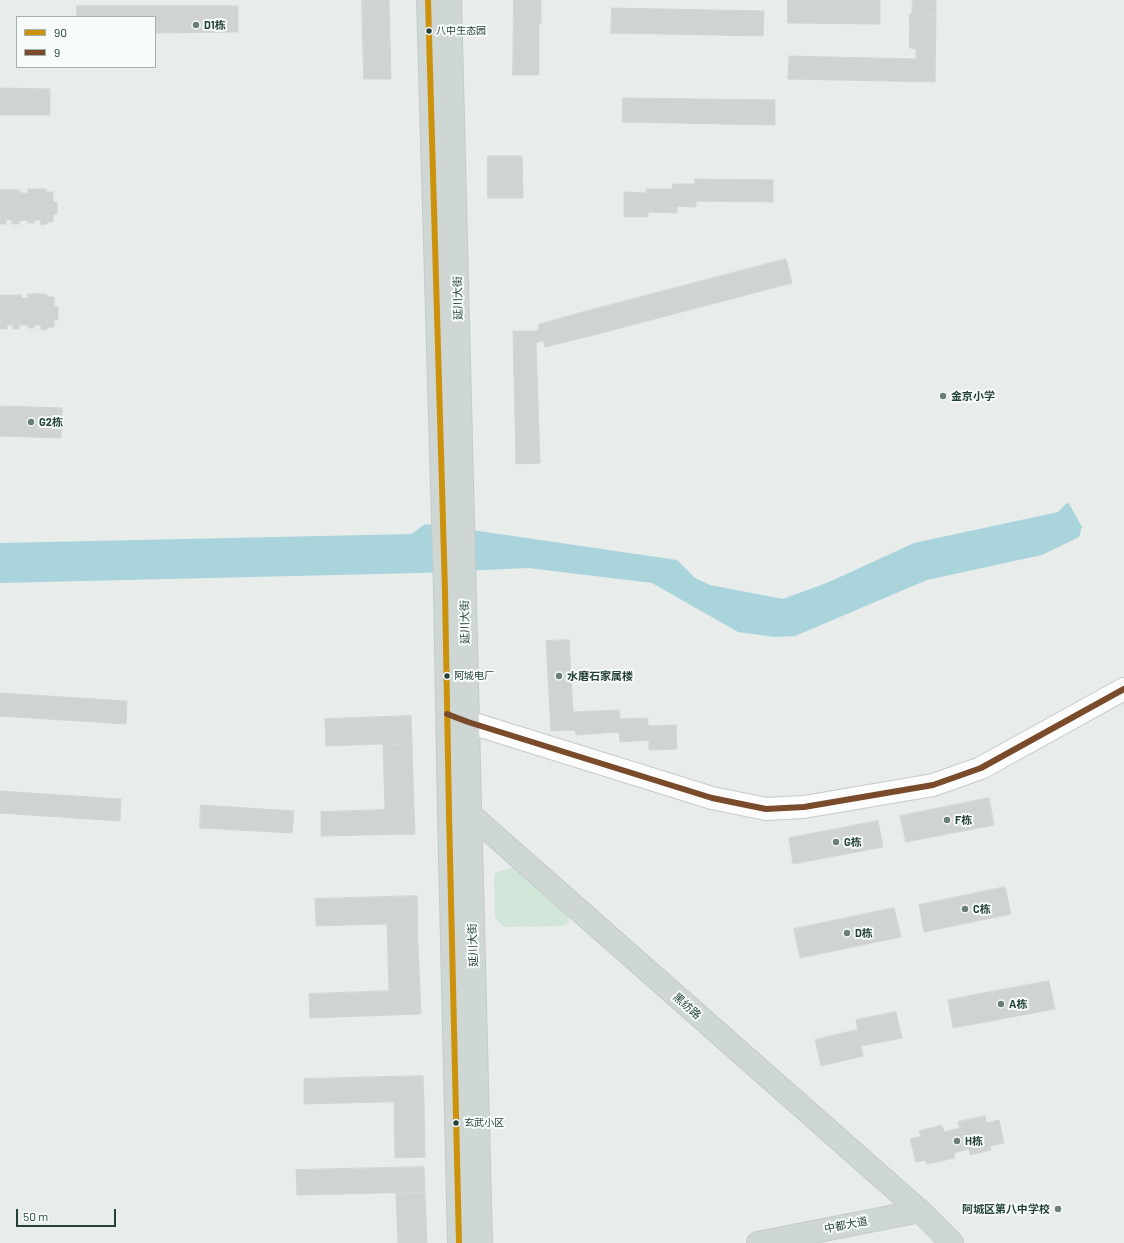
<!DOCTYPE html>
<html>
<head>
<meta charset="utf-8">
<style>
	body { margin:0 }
	#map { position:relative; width:1124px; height:1243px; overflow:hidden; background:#e8edeb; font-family:Barlow,sans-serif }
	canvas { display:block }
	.legend { position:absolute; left:16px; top:16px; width:140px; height:52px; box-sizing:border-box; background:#f7fbf9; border:1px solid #a3b1ad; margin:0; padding:5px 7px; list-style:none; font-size:12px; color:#24423a }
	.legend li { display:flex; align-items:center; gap:8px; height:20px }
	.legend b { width:20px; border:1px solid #a3b1ad }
	.scale { position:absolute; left:16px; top:1209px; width:100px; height:18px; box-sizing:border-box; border:2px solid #24423a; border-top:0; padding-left:5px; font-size:12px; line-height:14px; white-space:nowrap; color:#24423a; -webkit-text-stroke:3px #f7fbf9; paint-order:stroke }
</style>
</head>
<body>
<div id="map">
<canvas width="1124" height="1243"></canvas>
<ul class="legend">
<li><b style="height:5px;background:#cd920c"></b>90</li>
<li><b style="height:5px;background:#7a4b2a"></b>9</li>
</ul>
<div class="scale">50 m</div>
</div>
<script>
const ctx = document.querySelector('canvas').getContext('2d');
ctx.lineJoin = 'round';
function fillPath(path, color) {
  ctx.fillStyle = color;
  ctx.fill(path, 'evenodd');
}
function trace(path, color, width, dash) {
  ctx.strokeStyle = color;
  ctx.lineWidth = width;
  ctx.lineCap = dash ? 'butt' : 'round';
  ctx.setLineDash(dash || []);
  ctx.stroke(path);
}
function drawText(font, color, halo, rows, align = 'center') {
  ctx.font = font + ' Barlow,"Noto Sans SC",sans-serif';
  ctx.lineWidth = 4;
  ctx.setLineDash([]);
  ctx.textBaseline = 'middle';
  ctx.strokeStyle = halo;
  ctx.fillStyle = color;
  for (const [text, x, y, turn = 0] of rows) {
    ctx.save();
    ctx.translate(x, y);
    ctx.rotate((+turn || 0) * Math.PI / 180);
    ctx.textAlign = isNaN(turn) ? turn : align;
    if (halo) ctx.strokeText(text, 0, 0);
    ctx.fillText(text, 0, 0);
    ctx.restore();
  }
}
const green = new Path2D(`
	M 514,867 L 569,915 L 569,922 L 564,925 L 561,926 L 504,927 L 495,918 L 494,879 L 495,873 Z`);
const water = new Path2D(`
	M 1068,502 L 1082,527 L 1079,537 L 1042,555 L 927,580 L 795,636 L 775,637 L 738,632 L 652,583 L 528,568 L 420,573 L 0,583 L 0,543 L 412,534 L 425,524 L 479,531 L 677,560 L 695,578 L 710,585 L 783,599 L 829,582 L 914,543 L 1058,512 Z`);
const building = new Path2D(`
	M 362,0 L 389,0 L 391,79 L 364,79 Z
	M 514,0 L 541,0 L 541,23 L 539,23 L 539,75 L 513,75 Z
	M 788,0 L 880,0 L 880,24 L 788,23 Z
	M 913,0 L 936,0 L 936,14 L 912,14 Z
	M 77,6 L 238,6 L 238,32 L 155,33 L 155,17 L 77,17 Z
	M 612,8 L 764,11 L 763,36 L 611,33 Z
	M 910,14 L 936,15 L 935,82 L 788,79 L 789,56 L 916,59 L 916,49 L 910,48 Z
	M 0,88 L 50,89 L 50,115 L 0,115 Z
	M 623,98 L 775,100 L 775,125 L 623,122 Z
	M 488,156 L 522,156 L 523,198 L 488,198 Z
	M 695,179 L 773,180 L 773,202 L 696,201 L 696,207 L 677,206 L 677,213 L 648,212 L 648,217 L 624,217 L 624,192 L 646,193 L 646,189 L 672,189 L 673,184 L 695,184 Z
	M 28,189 L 46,189 L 46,192 L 53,192 L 53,202 L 57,202 L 57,214 L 53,215 L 53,222 L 47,222 L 47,224 L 41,225 L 40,220 L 34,220 L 34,223 L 28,223 L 27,220 L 19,221 L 19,224 L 12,224 L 12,220 L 6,220 L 6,224 L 0,224 L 0,190 L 20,190 L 20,193 L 28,193 Z
	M 786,259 L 792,283 L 586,337 L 580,313 Z
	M 28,294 L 47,294 L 47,297 L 54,297 L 54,307 L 58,307 L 58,320 L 54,320 L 54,327 L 48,327 L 48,329 L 41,330 L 41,325 L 34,325 L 35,328 L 28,328 L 28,325 L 19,325 L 19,329 L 13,329 L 13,325 L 7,325 L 7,329 L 0,329 L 0,295 L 21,295 L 21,298 L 28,298 Z
	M 580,313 L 586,337 L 545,347 L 543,340 L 536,343 L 540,463 L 516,464 L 513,331 L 535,331 L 539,330 L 538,325 Z
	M 0,406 L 62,408 L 61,438 L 0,436 Z
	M 569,640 L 573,712 L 619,710 L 620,719 L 648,718 L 648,726 L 676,725 L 677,749 L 649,750 L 649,740 L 620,742 L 619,732 L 576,735 L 575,730 L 551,731 L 546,641 Z
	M 0,693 L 127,701 L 126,724 L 0,716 Z
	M 411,716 L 412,743 L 326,746 L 325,719 Z
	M 412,744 L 414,809 L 385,810 L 383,745 Z
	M 0,791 L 121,799 L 120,821 L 0,813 Z
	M 989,798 L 994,825 L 906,842 L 900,816 Z
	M 201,805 L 294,811 L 292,833 L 200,828 Z
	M 414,809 L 415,834 L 321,836 L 321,812 Z
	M 878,821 L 883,847 L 793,864 L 789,838 Z
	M 1005,887 L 1011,914 L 924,932 L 919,905 Z
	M 417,896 L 418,923 L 316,926 L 315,899 Z
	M 894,908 L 901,937 L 800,958 L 794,929 Z
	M 417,923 L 420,990 L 389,991 L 387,924 Z
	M 1049,981 L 1055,1009 L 953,1028 L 948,1000 Z
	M 420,990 L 421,1014 L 310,1018 L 309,994 Z
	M 896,1012 L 902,1038 L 861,1046 L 856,1020 Z
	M 857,1030 L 863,1056 L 821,1066 L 815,1040 Z
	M 423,1076 L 424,1101 L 304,1104 L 304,1079 Z
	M 424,1101 L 425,1157 L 395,1158 L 394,1102 Z
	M 985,1116 L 986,1123 L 999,1120 L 1004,1143 L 990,1146 L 991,1150 L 970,1155 L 969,1149 L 954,1153 L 955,1158 L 927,1164 L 926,1160 L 916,1162 L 910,1139 L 921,1136 L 919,1131 L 942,1125 L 944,1132 L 960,1128 L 958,1122 Z
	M 424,1167 L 425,1192 L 297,1195 L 296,1170 Z
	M 425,1193 L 427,1243 L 398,1243 L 396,1194 Z`);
const secondary = new Path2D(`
	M 452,716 L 468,722 L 712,798 L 766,809 L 804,807 L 933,785 L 981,768 L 1124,689`);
const primary = new Path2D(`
	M 428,0 L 445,591 L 449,813 L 459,1243
	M 450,0 L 481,1243
	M 462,814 L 470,814 L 920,1211 L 952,1243
	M 758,1243 L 920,1211`);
const bus1 = new Path2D(`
	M 428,0 L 445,591 L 449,813 L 459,1243`);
const bus2 = new Path2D(`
	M 447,714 L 468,722 L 712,798 L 766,809 L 804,807 L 933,785 L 981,768 L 1124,689`);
const markers = [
	[196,25,4,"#697e78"],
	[429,31,3.5,"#24423a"],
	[943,396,4,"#697e78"],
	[31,422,4,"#697e78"],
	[447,676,3.5,"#24423a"],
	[559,676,4,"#697e78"],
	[947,820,4,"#697e78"],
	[836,842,4,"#697e78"],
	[965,909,4,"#697e78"],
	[847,933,4,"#697e78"],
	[1001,1004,4,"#697e78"],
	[456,1123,3.5,"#24423a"],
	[957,1141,4,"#697e78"],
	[1058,1209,4,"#697e78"]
];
const busNames = [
	["八中生态园",436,31],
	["阿城电厂",454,676],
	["玄武小区",464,1123]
];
const poiNames = [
	["D1栋",204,25],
	["金京小学",951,396],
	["G2栋",39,422],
	["水磨石家属楼",567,676],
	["F栋",955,820],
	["G栋",844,842],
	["C栋",973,909],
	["D栋",855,933],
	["A栋",1009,1004],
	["H栋",965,1141],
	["阿城区第八中学校",1050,1209,"right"]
];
const streetNames = [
	["延川大街",458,298,-91],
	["延川大街",465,622,-91],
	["延川大街",473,945,-92],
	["黑纺路",687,1006,41],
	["中都大道",846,1225,-11]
];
fillPath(green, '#d1e6d8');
fillPath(water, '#a9d4db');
fillPath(building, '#cfd4d2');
trace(building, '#d1d6d4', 1);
trace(secondary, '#c3cbc8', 24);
trace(primary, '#c3ccc9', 24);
trace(secondary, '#fcfcfc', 22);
trace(primary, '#cfd7d5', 22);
trace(bus1, '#cd920c', 6);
trace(bus2, '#7a4b2a', 6);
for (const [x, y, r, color] of markers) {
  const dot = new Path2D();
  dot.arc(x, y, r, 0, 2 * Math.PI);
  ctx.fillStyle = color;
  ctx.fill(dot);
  trace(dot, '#f7fbf9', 1.5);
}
drawText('10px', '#24423a', '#f7fbf9', busNames, 'left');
drawText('bold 11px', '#24423a', '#f7fbf9', poiNames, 'left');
drawText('11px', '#24423a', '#f7fbf9', streetNames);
</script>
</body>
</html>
